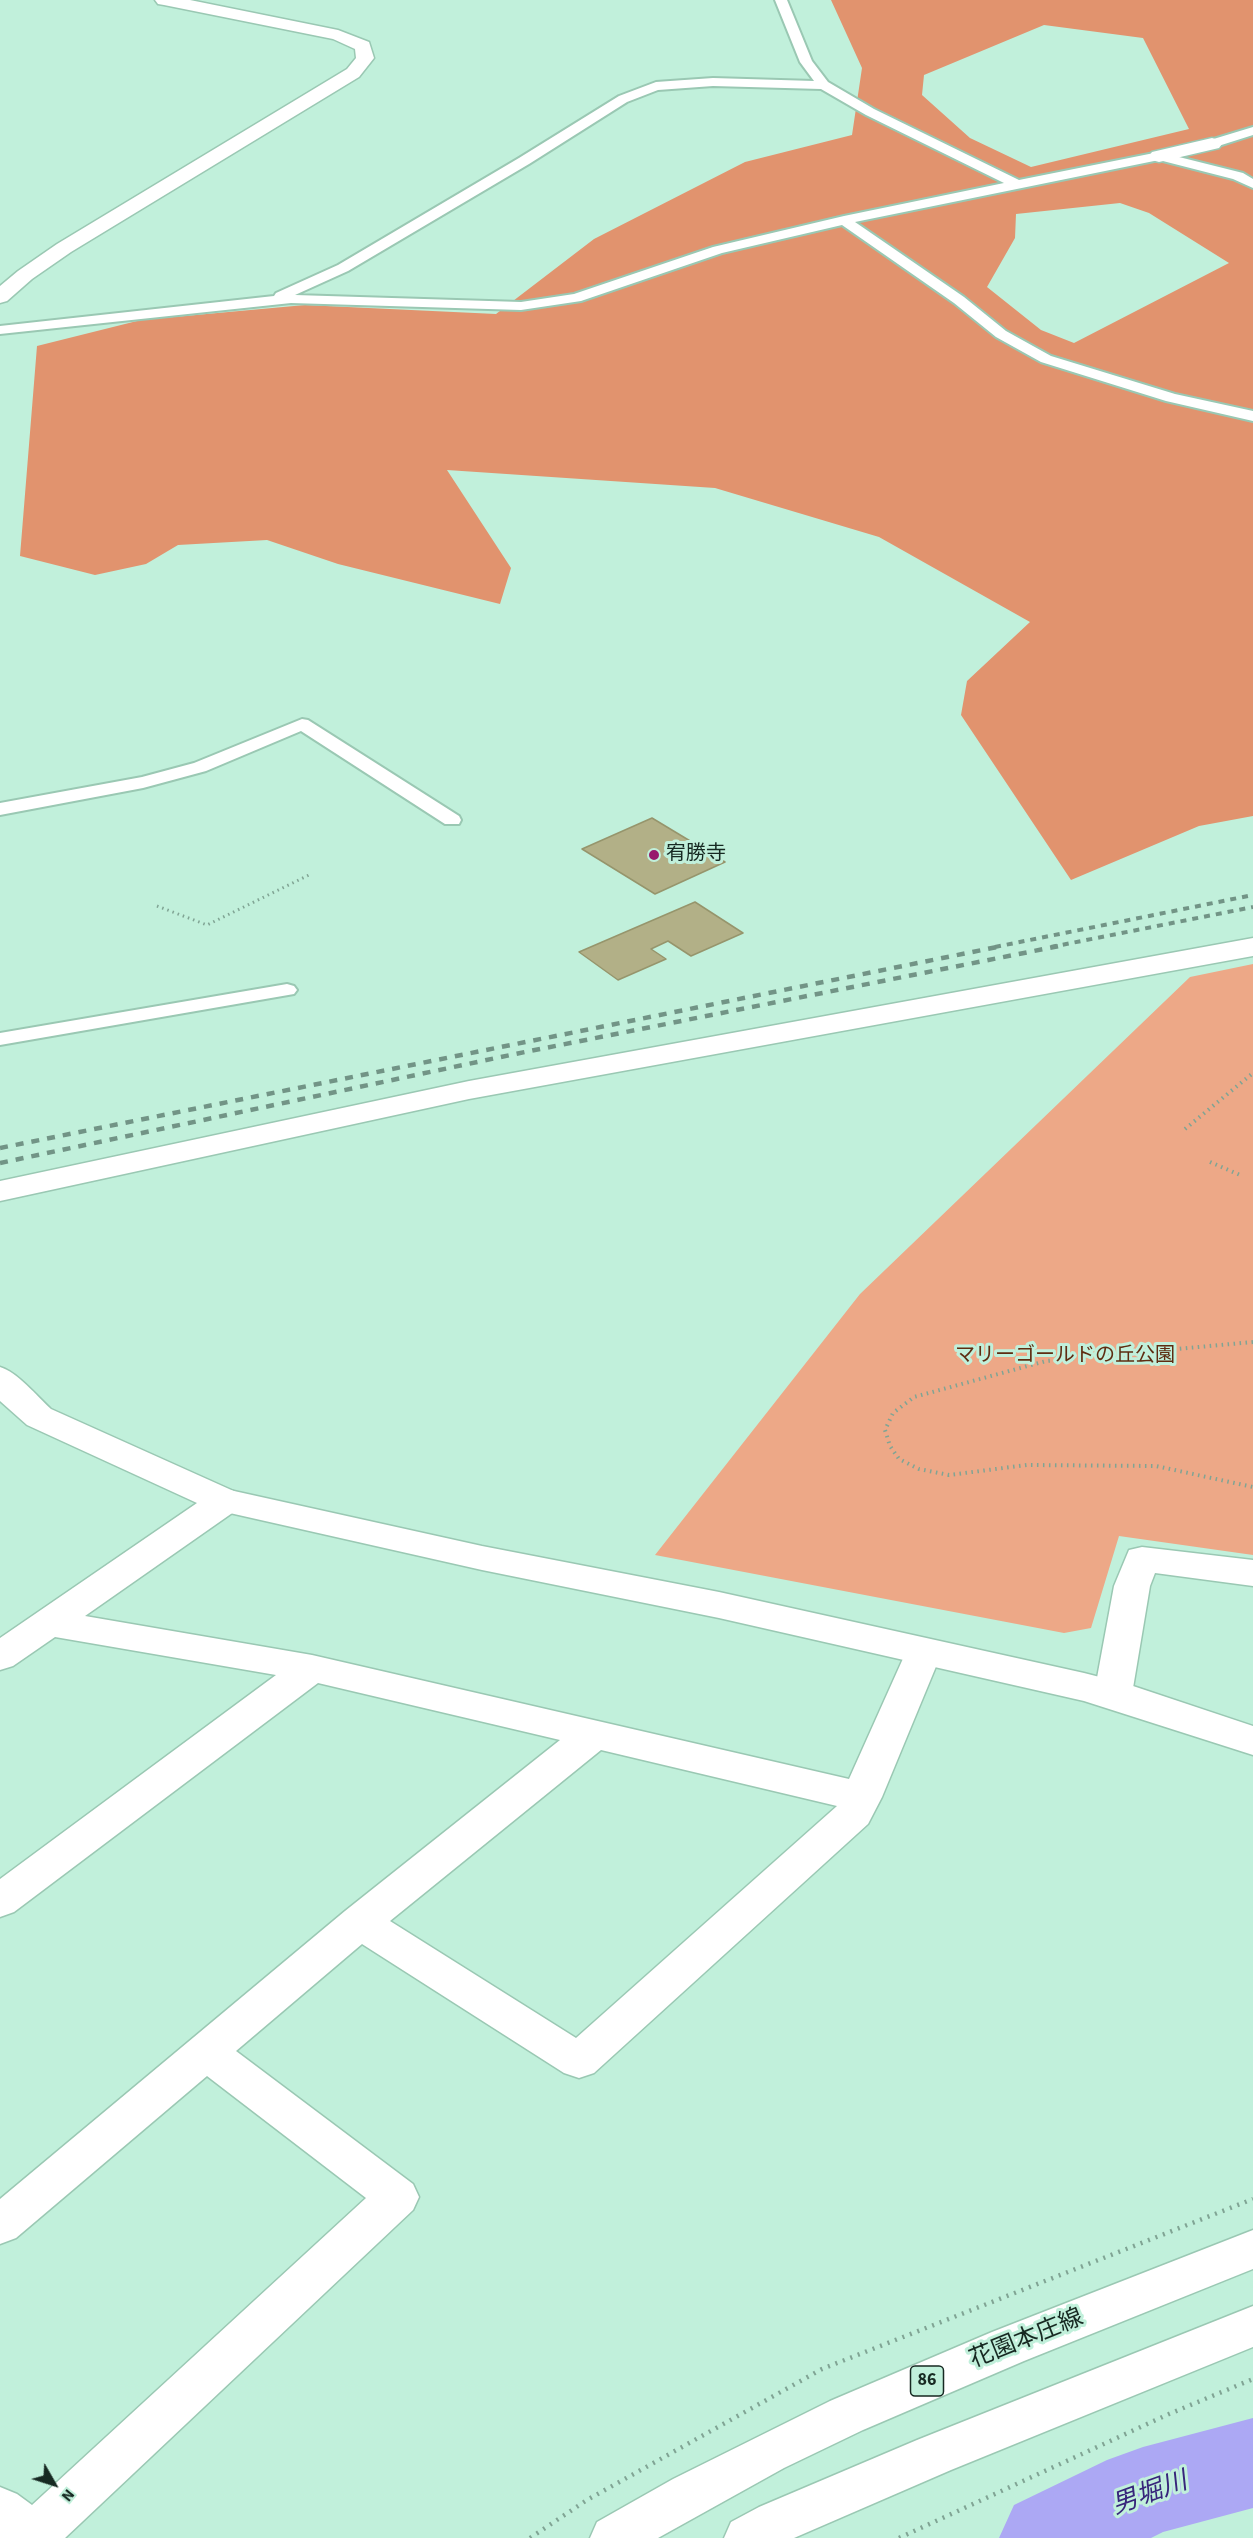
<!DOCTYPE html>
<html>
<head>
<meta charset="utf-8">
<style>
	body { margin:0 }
	#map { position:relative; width:1253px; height:2538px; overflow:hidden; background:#c1f0db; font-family:"Source Sans 3",sans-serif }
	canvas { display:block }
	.north { position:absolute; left:24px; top:2454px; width:60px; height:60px; -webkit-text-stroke:4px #c1f0db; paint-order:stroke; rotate:129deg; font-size:16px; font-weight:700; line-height:24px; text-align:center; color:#172922 }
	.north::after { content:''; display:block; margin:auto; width:21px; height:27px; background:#172922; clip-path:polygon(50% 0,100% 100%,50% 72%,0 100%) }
</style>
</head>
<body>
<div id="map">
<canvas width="1253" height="2538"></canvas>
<div class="north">N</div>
</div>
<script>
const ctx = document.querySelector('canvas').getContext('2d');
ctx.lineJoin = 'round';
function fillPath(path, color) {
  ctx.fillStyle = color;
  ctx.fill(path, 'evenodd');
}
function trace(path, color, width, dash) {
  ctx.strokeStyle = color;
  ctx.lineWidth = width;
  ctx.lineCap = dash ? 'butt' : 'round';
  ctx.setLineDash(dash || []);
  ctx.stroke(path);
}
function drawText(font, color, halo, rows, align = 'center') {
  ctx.font = font + ' "Source Sans 3","Noto Sans JP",sans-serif';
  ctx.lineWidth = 6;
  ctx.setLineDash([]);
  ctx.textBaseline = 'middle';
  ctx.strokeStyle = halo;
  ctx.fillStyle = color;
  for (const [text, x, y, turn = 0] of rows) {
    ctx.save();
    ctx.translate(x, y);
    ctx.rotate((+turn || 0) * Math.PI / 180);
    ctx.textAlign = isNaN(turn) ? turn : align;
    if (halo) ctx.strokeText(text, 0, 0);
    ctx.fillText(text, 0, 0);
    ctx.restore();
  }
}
const green = new Path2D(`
	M 1253,964 L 1253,1555 L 1119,1536 L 1091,1628 L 1064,1633 L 655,1555 L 860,1294 L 1190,977 Z`);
const forest = new Path2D(`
	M 831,0 L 1253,0 L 1253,816 L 1199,826 L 1071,880 L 961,715 L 967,681 L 1030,622 L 879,537 L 715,488 L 447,470 L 511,568 L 500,604 L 338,564 L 267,540 L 178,545 L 146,564 L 95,575 L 20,556 L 37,346 L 141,320 L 305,305 L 496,314 L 594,239 L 745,162 L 852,135 L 862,68 ZM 1044,25 L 1143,38 L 1189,129 L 1031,167 L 970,138 L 922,95 L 924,75 ZM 1120,203 L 1149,213 L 1229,263 L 1074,343 L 1041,330 L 987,287 L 1015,238 L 1016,214 Z`);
const river = new Path2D(`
	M 1253,2418 L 1253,2508 L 1163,2532 L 1151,2538 L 999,2538 L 1014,2505 L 1107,2460 L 1143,2447 Z`);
const building = new Path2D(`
	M 652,818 L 725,862 L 655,894 L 582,849 Z
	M 695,902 L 743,933 L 691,956 L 668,941 L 651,949 L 666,959 L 618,980 L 579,952 Z`);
const pathFar2 = new Path2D(`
	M 157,906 L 207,925 L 311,874`);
const pathFar1 = new Path2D(`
	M 1185,1129 L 1253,1073
	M 1210,1162 L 1240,1175
	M 1253,1342 L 1046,1361 L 914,1397 L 893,1413 L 885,1430 L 890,1446 L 899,1459 L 919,1469 L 949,1475 L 1027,1465 L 1156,1466 L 1253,1487`);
const path = new Path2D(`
	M 530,2538 L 587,2500 L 822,2369 L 1253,2199
	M 899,2538 L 1169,2414 L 1253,2379`);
const lane = new Path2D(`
	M 775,0 L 787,0 L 812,61 L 828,82 L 874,109 L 1019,180 L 1159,152 L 1243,173 L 1253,179 L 1253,188 L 1233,179 L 1159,160 L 855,222 L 964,297 L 1006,331 L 1051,356 L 1175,394 L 1253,411 L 1253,421 L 1166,401 L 1041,362 L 996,337 L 954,303 L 842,225 L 722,253 L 581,301 L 521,310 L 291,303 L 0,334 L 0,326 L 274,296 L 276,293 L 338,265 L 519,158 L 619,96 L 656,82 L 713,78 L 814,81 L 800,62 ZM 713,86 L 821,89 L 866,115 L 1004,183 L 844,216 L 713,247 L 574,294 L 521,302 L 295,295 L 348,271 L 529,164 L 627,102 L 658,90 Z
	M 1253,127 L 1253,135 L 1212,148 L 1206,144 L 1207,141 Z
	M 302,719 L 308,720 L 459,816 L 461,820 L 459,824 L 445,824 L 301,731 L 206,771 L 143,788 L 0,815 L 0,803 L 142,777 L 194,763 Z
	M 287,984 L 294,986 L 297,990 L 294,994 L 0,1045 L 0,1033 Z`);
const street = new Path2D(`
	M 1212,138 L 1219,140 L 1222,144 L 1219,148 L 1159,162 L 1152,160 L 1149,156 L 1152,152 Z
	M 1253,938 L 1253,956 L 469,1099 L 0,1201 L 0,1181 L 469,1081 Z
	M 0,1367 C 17,1372 37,1396 51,1409 L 238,1493 L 243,1501 L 238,1509 L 85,1616 L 312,1655 L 849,1779 L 910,1643 L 923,1639 L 936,1643 L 942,1652 L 882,1797 L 868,1824 L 594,2073 L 579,2078 L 564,2073 L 362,1944 L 236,2051 L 413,2184 L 419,2197 L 413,2210 L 65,2538 L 0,2538 L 0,2487 L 17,2494 L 32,2505 L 366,2198 L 207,2076 L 16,2238 L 0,2244 L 0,2199 L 345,1911 L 560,1740 L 318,1683 L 14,1912 L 0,1917 L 0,1879 L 276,1675 L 55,1637 L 13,1666 L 0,1670 L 0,1638 L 197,1503 L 27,1425 L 0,1401 ZM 601,1750 L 837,1806 L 576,2038 L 390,1921 Z
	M 1142,1547 L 1253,1560 L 1253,1586 L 1155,1573 L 1150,1586 L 1132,1694 L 1127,1704 L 1113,1708 L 1099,1704 L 1094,1694 L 1114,1586 L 1129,1550 Z`);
const secondary = new Path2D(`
	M 155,0 L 190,0 L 338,30 L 369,42 L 374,58 L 359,77 L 71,252 L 32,279 L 7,301 L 0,303 L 0,286 L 18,271 L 57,244 L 347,69 L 356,58 L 355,49 L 333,39 L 164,5 L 158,4 Z
	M 225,1489 L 482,1546 L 719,1592 L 1084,1673 L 1127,1684 L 1253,1726 L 1253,1755 L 1084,1701 L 719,1618 L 482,1570 L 212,1509 L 207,1501 L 212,1493 Z`);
const primary = new Path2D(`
	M 1253,2230 L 1253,2269 L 1024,2361 L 863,2430 L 784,2468 L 658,2538 L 590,2538 L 597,2522 L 673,2479 L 830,2401 L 992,2332 Z
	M 1253,2306 L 1253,2347 L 951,2470 L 794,2538 L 724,2538 L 731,2522 L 759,2507 L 917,2440 Z`);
const railFar1 = new Path2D(`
	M 995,947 L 1253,895
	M 1051,947 L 1253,907`);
const rail = new Path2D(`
	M 0,1148 L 1002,946
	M 0,1163 L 515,1054 L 1059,946`);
const markers = [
	[654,855,6,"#98176d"]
];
const shields = [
	[927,2381,33]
];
const shieldNames = [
	["86",927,2381]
];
const poiNames = [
	["宥勝寺",666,855]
];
const parkNames = [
	["マリーゴールドの丘公園",1065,1357]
];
const nearStreetnames = [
	["花園本庄線",1027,2340,-22]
];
const nearWaternames = [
	["男堀川",1150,2495,-20]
];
fillPath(green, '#eda887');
fillPath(forest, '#e1936e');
fillPath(river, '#aca8f4');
fillPath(building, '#b2b087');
trace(building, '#96956c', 1.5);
trace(lane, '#9ac8b3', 4);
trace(street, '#9ac8b3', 3);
trace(secondary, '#9ac8b3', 3);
trace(primary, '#9ac8b3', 3);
trace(pathFar2, '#80a494', 3, [1.5, 4]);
trace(pathFar1, '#80a494', 4, [1.5, 4.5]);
trace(path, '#80a494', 4.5, [2, 6]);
fillPath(lane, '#fff');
fillPath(street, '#fff');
fillPath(secondary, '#fff');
fillPath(primary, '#fff');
trace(railFar1, '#729486', 4, [6, 6]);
trace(rail, '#729486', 4.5, [8, 8]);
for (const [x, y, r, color] of markers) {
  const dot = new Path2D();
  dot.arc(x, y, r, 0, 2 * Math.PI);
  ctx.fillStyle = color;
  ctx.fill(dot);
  trace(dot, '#c1f0db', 2);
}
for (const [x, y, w] of shields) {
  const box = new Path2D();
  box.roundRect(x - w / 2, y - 15, w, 30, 4.5);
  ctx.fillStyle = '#c1f0db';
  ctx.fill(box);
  trace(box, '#172922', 1.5);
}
drawText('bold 18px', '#172922', null, shieldNames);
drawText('20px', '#172922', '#c1f0db', poiNames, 'left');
drawText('20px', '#5e2c11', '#c1f0db', parkNames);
drawText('24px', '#172922', '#c1f0db', nearStreetnames);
drawText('italic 26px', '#37257b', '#c1f0db', nearWaternames);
</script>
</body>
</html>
